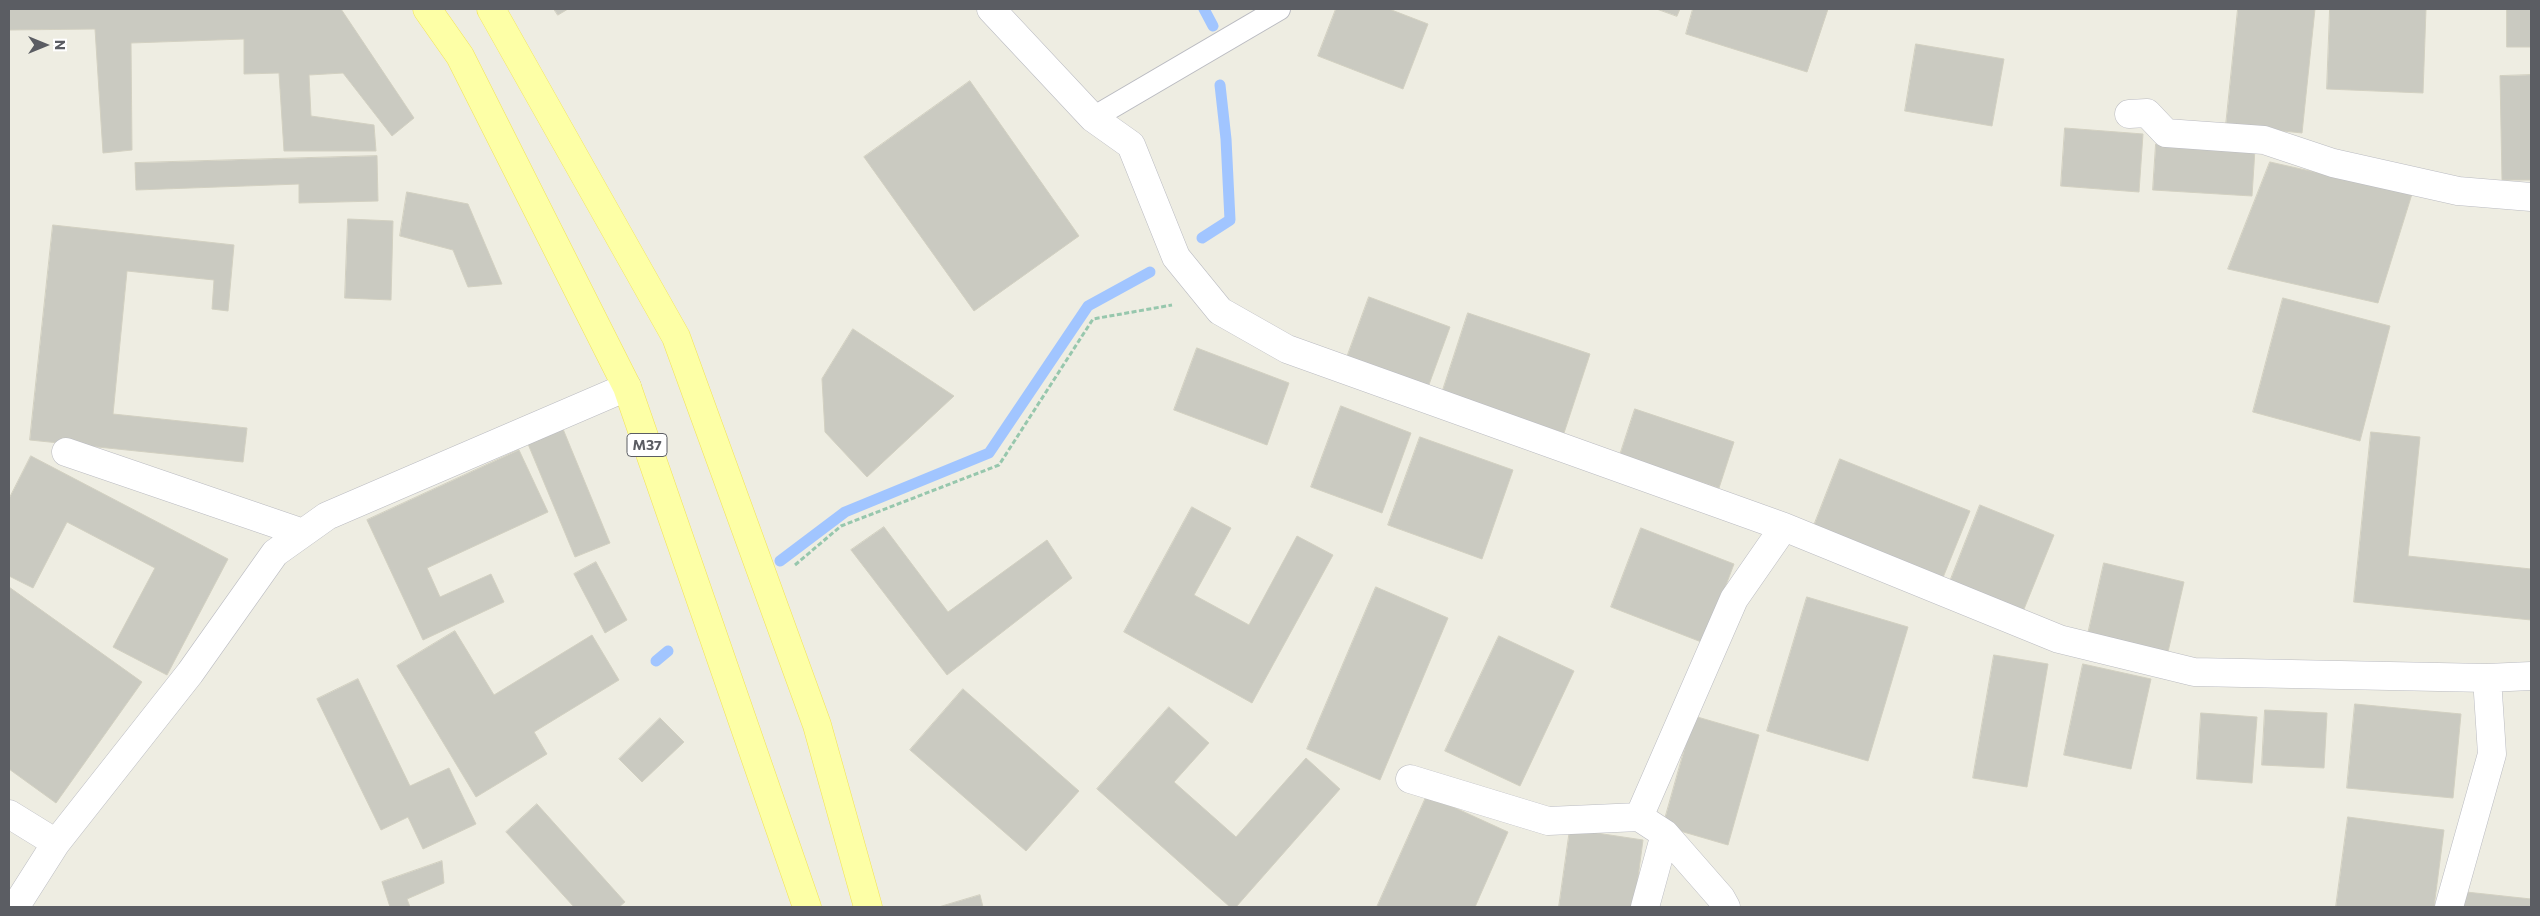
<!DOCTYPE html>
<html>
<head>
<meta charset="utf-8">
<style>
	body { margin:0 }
	#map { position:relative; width:2540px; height:916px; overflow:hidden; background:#eeede2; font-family:Commissioner,sans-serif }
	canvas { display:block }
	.frame { position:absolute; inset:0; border:10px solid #5b5d63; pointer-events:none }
	.north { position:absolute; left:20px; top:20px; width:50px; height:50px; -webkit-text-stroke:4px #fff; paint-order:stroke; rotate:90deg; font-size:14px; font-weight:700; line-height:20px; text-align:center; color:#5b5d63 }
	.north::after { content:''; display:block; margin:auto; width:18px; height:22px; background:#5b5d63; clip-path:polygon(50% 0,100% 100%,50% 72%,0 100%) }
</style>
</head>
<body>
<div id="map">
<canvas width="2540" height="916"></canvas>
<div class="frame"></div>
<div class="north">N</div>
</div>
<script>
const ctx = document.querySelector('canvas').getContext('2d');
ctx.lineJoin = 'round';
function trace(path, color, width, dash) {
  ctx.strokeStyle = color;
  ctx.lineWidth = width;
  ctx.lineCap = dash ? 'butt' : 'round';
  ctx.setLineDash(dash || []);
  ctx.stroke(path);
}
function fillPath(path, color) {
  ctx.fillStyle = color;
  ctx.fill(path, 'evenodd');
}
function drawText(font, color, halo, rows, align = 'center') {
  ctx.font = font + ' Commissioner,sans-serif';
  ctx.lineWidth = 4.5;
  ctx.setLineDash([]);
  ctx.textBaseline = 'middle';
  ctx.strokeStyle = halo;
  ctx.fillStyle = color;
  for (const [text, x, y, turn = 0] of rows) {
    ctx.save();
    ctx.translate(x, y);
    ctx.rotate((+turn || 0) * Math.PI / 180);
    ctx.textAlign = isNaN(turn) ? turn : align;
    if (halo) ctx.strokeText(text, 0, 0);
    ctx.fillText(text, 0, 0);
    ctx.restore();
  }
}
const stream = new Path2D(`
	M 1204,9 L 1213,26
	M 1202,238 L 1230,220 L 1226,139 L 1220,85
	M 780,561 L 845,512 L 989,453 L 1088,306 L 1150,272
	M 656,661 L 668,651`);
const building = new Path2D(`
	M 9,9 L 341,9 L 414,118 L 392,136 L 343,73 L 309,75 L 311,116 L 374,125 L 376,151 L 284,151 L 279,73 L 244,74 L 244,39 L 131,43 L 132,150 L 103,153 L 95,29 L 9,30 Z
	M 554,9 L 568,9 L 558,15 Z
	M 1336,9 L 1389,9 L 1428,24 L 1403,89 L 1318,56 Z
	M 1657,9 L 1680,9 L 1677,16 Z
	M 1693,9 L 1828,9 L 1807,72 L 1686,34 Z
	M 2238,9 L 2315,9 L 2302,133 L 2226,125 Z
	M 2330,9 L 2426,9 L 2423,93 L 2327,89 Z
	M 2507,9 L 2531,9 L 2531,47 L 2507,47 Z
	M 1916,44 L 2004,59 L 1992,126 L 1905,111 Z
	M 2531,75 L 2531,180 L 2502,180 L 2500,76 Z
	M 970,81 L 1079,236 L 974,311 L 864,157 Z
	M 2065,128 L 2143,134 L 2139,192 L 2061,186 Z
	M 2156,144 L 2255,149 L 2252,196 L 2153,190 Z
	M 377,156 L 378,201 L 299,203 L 299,184 L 136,190 L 135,163 Z
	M 2270,162 L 2412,194 L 2378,303 L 2228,269 Z
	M 407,192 L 468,204 L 502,284 L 468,287 L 453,250 L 400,236 Z
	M 348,219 L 393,221 L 391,300 L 345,298 Z
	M 53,225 L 234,245 L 228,311 L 212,309 L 214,280 L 127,271 L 113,414 L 247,428 L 243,462 L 30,440 Z
	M 1369,297 L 1450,327 L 1427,390 L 1346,360 Z
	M 2283,298 L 2390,326 L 2360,441 L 2253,412 Z
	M 1468,313 L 1590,354 L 1564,433 L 1442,393 Z
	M 853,329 L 954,396 L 867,477 L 825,432 L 822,379 Z
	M 1197,348 L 1289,383 L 1267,445 L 1174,410 Z
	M 1341,406 L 1411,433 L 1382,513 L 1311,487 Z
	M 1635,409 L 1734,442 L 1719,488 L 1620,455 Z
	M 563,429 L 610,543 L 575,557 L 528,444 Z
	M 2371,432 L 2420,437 L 2408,556 L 2531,569 L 2531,620 L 2354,602 Z
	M 1420,437 L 1513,470 L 1482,559 L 1388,525 Z
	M 519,450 L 548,512 L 427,568 L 440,597 L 491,574 L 504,602 L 423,640 L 367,520 Z
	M 31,456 L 228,559 L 167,675 L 113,647 L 155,568 L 67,522 L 33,588 L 9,576 L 9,499 Z
	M 1840,459 L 1970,511 L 1942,580 L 1813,528 Z
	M 1980,505 L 2054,535 L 2022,614 L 1949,584 Z
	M 1192,507 L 1231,528 L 1194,595 L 1249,625 L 1297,536 L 1333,555 L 1252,703 L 1124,632 Z
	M 884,527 L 948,612 L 1047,540 L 1072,578 L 947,675 L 851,550 Z
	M 1641,528 L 1734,564 L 1704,643 L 1611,607 Z
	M 596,562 L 627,620 L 605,633 L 574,574 Z
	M 2104,563 L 2184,582 L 2168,652 L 2088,634 Z
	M 9,587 L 142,682 L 56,803 L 9,769 Z
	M 1376,587 L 1448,618 L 1380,780 L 1307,749 Z
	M 1807,597 L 1908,627 L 1868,761 L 1767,731 Z
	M 455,631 L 494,695 L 592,635 L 619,680 L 534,732 L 547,754 L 476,797 L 397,666 Z
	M 1499,636 L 1574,671 L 1520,786 L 1445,751 Z
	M 1994,655 L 2048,664 L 2027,787 L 1973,778 Z
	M 2083,664 L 2151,679 L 2131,769 L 2064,755 Z
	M 358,679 L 410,786 L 449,768 L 476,824 L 423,849 L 408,817 L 381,830 L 317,699 Z
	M 963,689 L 1079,791 L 1026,851 L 910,750 Z
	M 2355,704 L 2461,714 L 2453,798 L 2347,788 Z
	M 1169,707 L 1209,743 L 1174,782 L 1236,837 L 1306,758 L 1340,789 L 1236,907 L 1230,907 L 1097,789 Z
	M 2265,710 L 2327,713 L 2324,768 L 2262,765 Z
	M 2201,713 L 2257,717 L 2252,783 L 2197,779 Z
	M 1694,716 L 1759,735 L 1728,845 L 1663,826 Z
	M 660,718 L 684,742 L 642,782 L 619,759 Z
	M 1427,795 L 1508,832 L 1475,907 L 1377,907 Z
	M 537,804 L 625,902 L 619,907 L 574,907 L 506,832 Z
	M 2348,817 L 2444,830 L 2434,907 L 2336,907 Z
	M 1570,829 L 1643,840 L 1634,907 L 1559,907 Z
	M 442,861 L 444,883 L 407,899 L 410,907 L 390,907 L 382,882 Z
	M 2457,891 L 2531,899 L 2531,907 L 2454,907 Z
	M 980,895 L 983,907 L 939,907 Z`);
const path = new Path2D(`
	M 795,565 L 841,526 L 999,465 L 1093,319 L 1172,305`);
const service = new Path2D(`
	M 1093,118 L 1279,9`);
const minor = new Path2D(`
	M 991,9 L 1093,118 L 1131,145 L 1176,257 L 1220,311 L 1287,349 L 1784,527 L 2059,639 L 2194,672 L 2487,678 L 2531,676
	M 2129,114 L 2147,113 L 2166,133 L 2264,140 L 2333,163 L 2458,191 L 2531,197
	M 66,452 L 303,533
	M 1410,779 L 1548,821 L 1639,817
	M 9,814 L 56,843
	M 1665,834 L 1721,898 L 1726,907
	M 12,907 L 21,898 L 56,843 L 190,673 L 275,553 L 327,516 L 627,387
	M 1645,907 L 1665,834 L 1639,817 L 1734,599 L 1784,527
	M 2449,907 L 2492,754 L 2487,678`);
const primary = new Path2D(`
	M 427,9 L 460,56 L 627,387 L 807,907
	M 491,9 L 676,337 L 817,725 L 868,907`);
const shields = [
	[647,445,40]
];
const shieldNames = [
	["M37",647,445]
];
trace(stream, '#a1c5ff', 11);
fillPath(building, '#cacac1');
trace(building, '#d2d0c1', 1);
trace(service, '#babbc1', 24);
trace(minor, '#babbc1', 29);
trace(primary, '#f3e356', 29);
trace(path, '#97c7ad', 3, [5, 2.5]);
trace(service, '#fff', 22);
trace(minor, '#fff', 28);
trace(primary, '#fdffa6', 28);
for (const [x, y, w] of shields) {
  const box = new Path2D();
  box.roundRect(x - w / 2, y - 11.5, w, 23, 4);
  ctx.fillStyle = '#fff';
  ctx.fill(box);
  trace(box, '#5b5d63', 1);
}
drawText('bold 14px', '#5b5d63', null, shieldNames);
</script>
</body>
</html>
